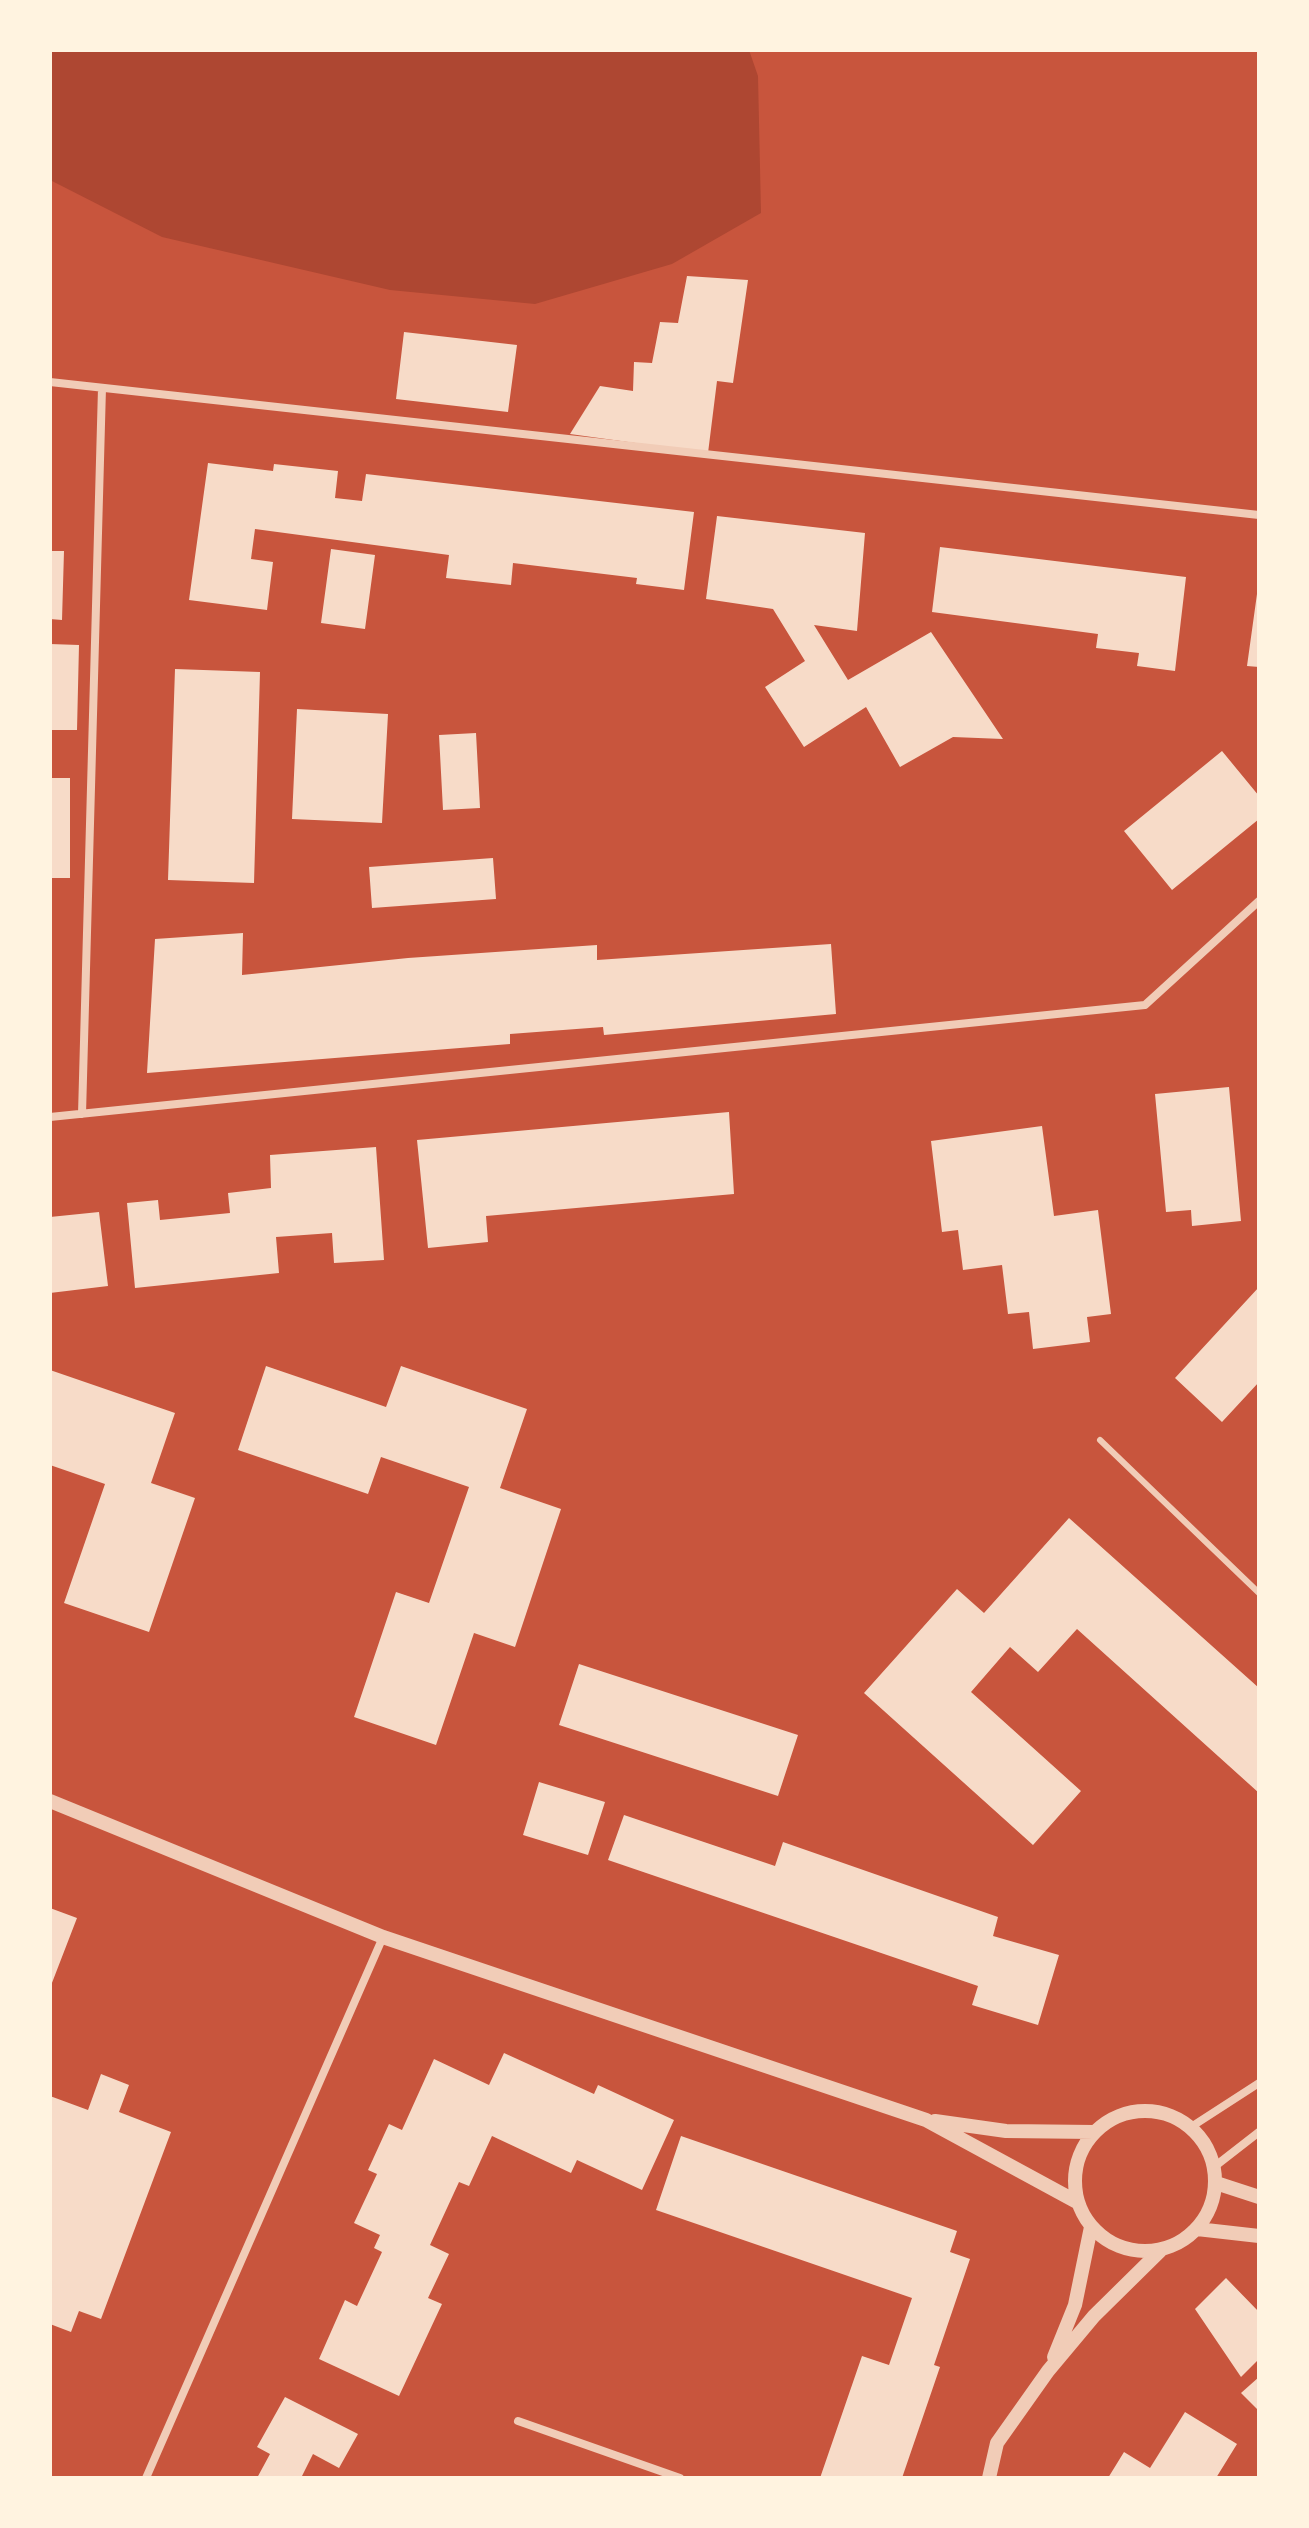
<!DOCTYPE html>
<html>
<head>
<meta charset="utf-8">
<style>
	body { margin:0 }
	#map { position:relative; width:1309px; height:2528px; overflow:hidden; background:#c8553d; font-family:Lato,sans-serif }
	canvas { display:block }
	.frame { position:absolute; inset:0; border:52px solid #fff3e0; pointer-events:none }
</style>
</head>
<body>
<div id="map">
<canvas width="1309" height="2528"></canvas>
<div class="frame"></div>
</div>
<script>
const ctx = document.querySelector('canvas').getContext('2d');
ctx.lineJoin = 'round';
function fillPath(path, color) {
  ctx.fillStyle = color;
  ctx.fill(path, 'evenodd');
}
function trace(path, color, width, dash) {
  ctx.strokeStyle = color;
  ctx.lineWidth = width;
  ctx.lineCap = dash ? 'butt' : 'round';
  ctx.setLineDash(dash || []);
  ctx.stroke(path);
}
const green = new Path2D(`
	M 50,50 L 749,50 L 758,76 L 761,213 L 672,264 L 535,304 L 390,290 L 162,237 L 50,180 Z`);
const building = new Path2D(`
	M 687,276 L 748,280 L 733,383 L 717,381 L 708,453 L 570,434 L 600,386 L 633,391 L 634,362 L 652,363 L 660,322 L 678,323 Z
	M 404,332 L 517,345 L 508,412 L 396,399 Z
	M 208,463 L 273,471 L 274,464 L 338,471 L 335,498 L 362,501 L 366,474 L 694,512 L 684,590 L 636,584 L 637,578 L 513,563 L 511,585 L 446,578 L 449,555 L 255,529 L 251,559 L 273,562 L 267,610 L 189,600 Z
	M 717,516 L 865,533 L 857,631 L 814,625 L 848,680 L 931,632 L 1003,739 L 953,737 L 900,767 L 866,707 L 804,747 L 765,687 L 805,661 L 773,609 L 706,599 Z
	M 940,547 L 1186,577 L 1175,671 L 1137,666 L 1139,653 L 1096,648 L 1098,634 L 932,612 Z
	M 331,549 L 375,555 L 365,629 L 321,623 Z
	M 50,551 L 64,551 L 62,620 L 50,619 Z
	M 1257,594 L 1259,594 L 1259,667 L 1247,666 Z
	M 50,644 L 79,645 L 77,730 L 50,730 Z
	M 175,669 L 260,672 L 254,883 L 168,880 Z
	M 297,709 L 388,714 L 382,823 L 292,819 Z
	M 476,733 L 480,808 L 443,810 L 439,735 Z
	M 1222,751 L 1259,796 L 1259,819 L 1172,890 L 1124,831 Z
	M 50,778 L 70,778 L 70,878 L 50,878 Z
	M 493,858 L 496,899 L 372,908 L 369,867 Z
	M 243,933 L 242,975 L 408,958 L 597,945 L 597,960 L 831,944 L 836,1014 L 604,1035 L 603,1027 L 510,1034 L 510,1044 L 147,1073 L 155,939 Z
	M 1229,1087 L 1241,1221 L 1192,1226 L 1191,1210 L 1166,1212 L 1155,1094 Z
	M 729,1112 L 734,1194 L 486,1216 L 488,1242 L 428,1248 L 417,1140 Z
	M 1042,1126 L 1054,1216 L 1098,1210 L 1111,1314 L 1087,1317 L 1090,1342 L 1033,1349 L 1029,1312 L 1008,1314 L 1002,1265 L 963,1270 L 958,1230 L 942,1232 L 931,1141 Z
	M 376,1147 L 384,1260 L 334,1263 L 332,1233 L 276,1237 L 279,1273 L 135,1288 L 127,1203 L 158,1200 L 160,1220 L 230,1213 L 228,1193 L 271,1188 L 270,1155 Z
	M 99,1212 L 108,1286 L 50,1293 L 50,1217 Z
	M 1259,1287 L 1259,1382 L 1222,1422 L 1175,1378 Z
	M 266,1366 L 386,1407 L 401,1366 L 527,1409 L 500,1488 L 561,1509 L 515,1647 L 474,1633 L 436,1745 L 354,1717 L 396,1592 L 429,1603 L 469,1487 L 381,1457 L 368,1494 L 238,1450 Z
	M 50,1370 L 175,1413 L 151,1483 L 195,1498 L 149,1632 L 64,1603 L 105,1484 L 50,1465 Z
	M 1069,1518 L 1259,1688 L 1259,1793 L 1077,1629 L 1038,1672 L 1010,1647 L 971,1692 L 1081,1791 L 1033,1845 L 864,1693 L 957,1589 L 984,1613 Z
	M 579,1664 L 798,1735 L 778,1796 L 559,1725 Z
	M 539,1782 L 605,1802 L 588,1855 L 523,1835 Z
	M 624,1815 L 775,1866 L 783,1842 L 998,1917 L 993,1936 L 1059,1955 L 1038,2025 L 972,2005 L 978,1986 L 608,1860 Z
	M 50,1908 L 77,1918 L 50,1988 Z
	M 504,2053 L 594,2094 L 598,2085 L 674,2120 L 642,2190 L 577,2160 L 571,2173 L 492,2136 L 469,2186 L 459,2182 L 430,2245 L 449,2254 L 428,2298 L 442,2304 L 399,2396 L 319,2359 L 345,2300 L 357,2306 L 382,2252 L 374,2248 L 380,2235 L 354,2223 L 377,2174 L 368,2170 L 389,2124 L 402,2130 L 434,2059 L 489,2085 Z
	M 101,2074 L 129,2085 L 119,2112 L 171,2132 L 101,2319 L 79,2311 L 71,2332 L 50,2324 L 50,2096 L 88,2110 Z
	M 681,2136 L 957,2231 L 950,2252 L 970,2259 L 934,2365 L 940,2367 L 902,2478 L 820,2478 L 862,2356 L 889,2365 L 912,2298 L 656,2210 Z
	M 1226,2278 L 1259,2312 L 1259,2359 L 1241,2377 L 1195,2309 Z
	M 1259,2377 L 1259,2411 L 1241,2393 Z
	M 285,2397 L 358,2434 L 339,2468 L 313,2454 L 301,2478 L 257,2478 L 270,2454 L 257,2447 Z
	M 1185,2412 L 1237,2444 L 1216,2478 L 1108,2478 L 1124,2452 L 1150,2468 Z`);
const service = new Path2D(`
	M 1100,1440 L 1259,1593`);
const minor = new Path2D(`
	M 50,382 L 1259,515
	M 82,1114 L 102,388
	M 50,1117 L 1145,1005 L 1259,901
	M 1191,2127 L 1259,2083
	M 1214,2167 L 1259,2132
	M 518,2421 L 680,2478
	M 146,2478 L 383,1937`);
const tertiary = new Path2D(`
	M 50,1801 L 383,1937 L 926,2120 L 1077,2202
	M1075 2181a70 70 0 1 1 140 0a70 70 0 1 1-140 0Z
	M 935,2121 L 1006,2131 L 1094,2132
	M 1216,2183 L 1259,2197
	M 1197,2229 L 1259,2236
	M 1054,2357 L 1075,2305 L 1091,2227
	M 989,2478 L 997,2443 L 1048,2371 L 1094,2316 L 1161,2250`);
fillPath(green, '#ae4732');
fillPath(building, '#f7dbc8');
trace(service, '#f1ccb7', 6);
trace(minor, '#f1ccb7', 8);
trace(tertiary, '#f1ccb7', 14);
</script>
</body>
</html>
